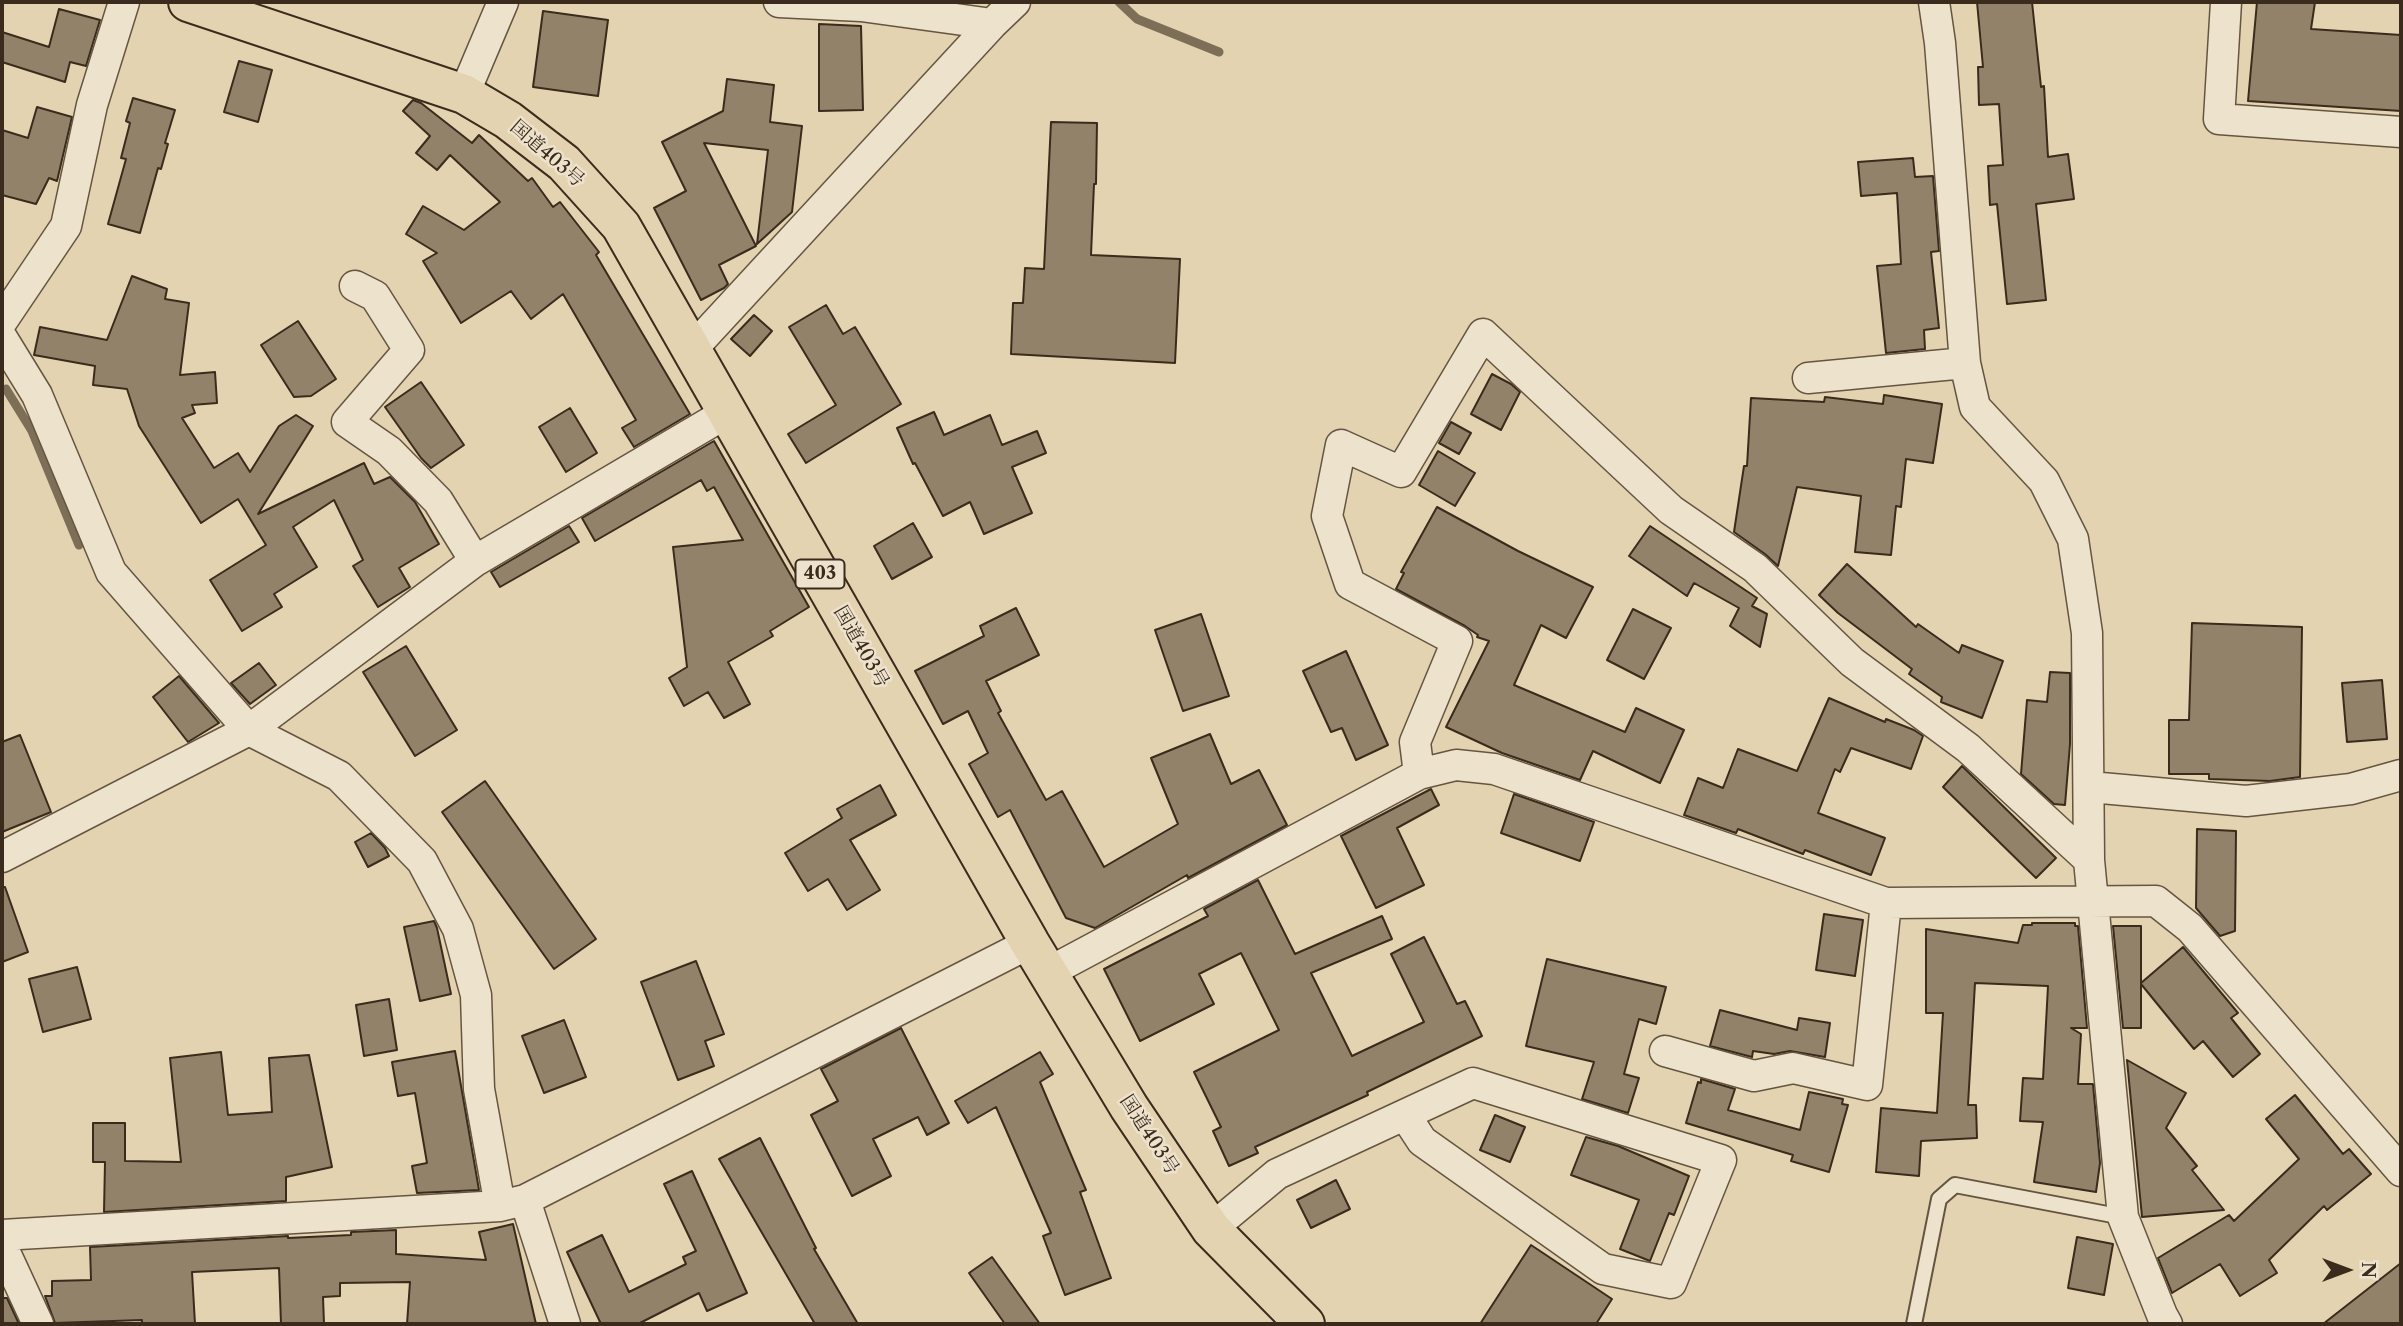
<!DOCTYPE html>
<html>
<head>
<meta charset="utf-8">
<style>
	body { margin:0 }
	#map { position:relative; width:2403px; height:1326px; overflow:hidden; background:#e4d3b1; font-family:"Libre Caslon Text",serif }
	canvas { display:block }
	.frame { position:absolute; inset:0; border:4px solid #3a2b1c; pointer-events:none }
	.north { position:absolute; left:2312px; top:1235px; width:70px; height:70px; -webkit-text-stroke:5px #ede2cc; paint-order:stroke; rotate:90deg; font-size:19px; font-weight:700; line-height:28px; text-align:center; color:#3a2b1c }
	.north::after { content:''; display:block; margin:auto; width:24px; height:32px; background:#3a2b1c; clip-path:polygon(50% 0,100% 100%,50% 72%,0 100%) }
</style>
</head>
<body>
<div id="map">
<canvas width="2403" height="1326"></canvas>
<div class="frame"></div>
<div class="north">N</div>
</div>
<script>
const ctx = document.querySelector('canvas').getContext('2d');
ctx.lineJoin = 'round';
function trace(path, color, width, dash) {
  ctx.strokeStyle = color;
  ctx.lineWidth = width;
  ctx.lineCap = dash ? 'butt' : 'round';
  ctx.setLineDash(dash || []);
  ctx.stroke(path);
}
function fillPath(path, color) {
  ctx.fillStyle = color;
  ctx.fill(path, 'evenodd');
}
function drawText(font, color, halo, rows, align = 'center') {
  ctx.font = font + ' "Libre Caslon Text","Noto Serif JP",serif';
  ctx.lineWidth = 5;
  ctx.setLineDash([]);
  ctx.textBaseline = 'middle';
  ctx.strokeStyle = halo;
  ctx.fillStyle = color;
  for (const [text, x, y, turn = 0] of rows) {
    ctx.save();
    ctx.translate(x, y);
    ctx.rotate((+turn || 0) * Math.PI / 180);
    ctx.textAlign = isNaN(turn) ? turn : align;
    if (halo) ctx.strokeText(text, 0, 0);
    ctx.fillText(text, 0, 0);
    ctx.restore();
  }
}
const stream = new Path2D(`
	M 1119,2 L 1137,19 L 1219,52
	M 6,389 L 32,431 L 79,545`);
const building = new Path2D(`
	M 1977,2 L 2032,2 L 2041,87 L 2044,86 L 2048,157 L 2068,154 L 2074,199 L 2036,204 L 2046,300 L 2007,304 L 1997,204 L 1990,205 L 1988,166 L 2003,165 L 1999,104 L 1979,105 L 1978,67 L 1983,67 Z
	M 2257,2 L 2315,2 L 2311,29 L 2401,35 L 2401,111 L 2248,101 Z
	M 59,9 L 100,20 L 86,66 L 70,62 L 65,82 L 2,62 L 2,32 L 49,47 Z
	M 543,11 L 608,20 L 598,96 L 533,87 Z
	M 819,24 L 861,26 L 863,110 L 819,111 Z
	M 239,61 L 272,70 L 258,122 L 224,112 Z
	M 727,79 L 774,85 L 770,122 L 802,126 L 792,212 L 757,244 L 768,150 L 704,143 L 756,246 L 719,265 L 728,284 L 724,288 L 701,300 L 654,208 L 686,191 L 662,142 L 723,111 Z
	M 133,98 L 175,110 L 165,143 L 168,144 L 161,169 L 158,168 L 140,233 L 108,224 L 126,159 L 121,158 L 130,123 L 126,121 Z
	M 413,100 L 421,103 L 472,143 L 479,135 L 528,181 L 532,178 L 553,207 L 560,202 L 599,252 L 596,255 L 690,414 L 634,447 L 622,428 L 636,420 L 563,294 L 531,319 L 511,291 L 461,323 L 423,261 L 437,253 L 406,234 L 423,206 L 464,230 L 500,202 L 450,155 L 437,170 L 416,153 L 430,136 L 403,111 Z
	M 37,107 L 72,117 L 57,181 L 49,178 L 36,204 L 2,195 L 2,130 L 28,138 Z
	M 1051,122 L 1097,123 L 1096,184 L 1094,184 L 1091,255 L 1180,259 L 1175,363 L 1011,354 L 1013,303 L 1023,303 L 1025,268 L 1044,269 Z
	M 1913,158 L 1915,177 L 1933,176 L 1939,251 L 1931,252 L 1939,328 L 1924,330 L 1925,349 L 1886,353 L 1877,266 L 1901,264 L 1897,193 L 1861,196 L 1858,162 Z
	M 132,276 L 167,289 L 165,299 L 189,303 L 180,375 L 215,372 L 217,403 L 192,405 L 195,413 L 182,418 L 214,468 L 238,453 L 250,472 L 279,426 L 296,415 L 313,426 L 258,514 L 364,463 L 374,484 L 390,477 L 415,502 L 439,544 L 399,568 L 410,587 L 378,607 L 353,566 L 363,560 L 334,500 L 293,527 L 317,567 L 274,594 L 282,607 L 242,631 L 210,580 L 266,545 L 238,499 L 201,523 L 139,426 L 127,389 L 93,385 L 95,366 L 34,355 L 40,327 L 107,340 Z
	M 826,305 L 843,334 L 855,327 L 901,404 L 806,463 L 788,434 L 836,405 L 789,327 Z
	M 754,315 L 772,331 L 750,356 L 731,339 Z
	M 298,321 L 336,379 L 311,396 L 294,397 L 261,345 Z
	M 1492,374 L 1511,384 L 1520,392 L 1501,430 L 1471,414 Z
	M 421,382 L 464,445 L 431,468 L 421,458 L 385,407 Z
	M 1884,395 L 1942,404 L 1933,463 L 1906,459 L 1901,507 L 1896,506 L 1891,555 L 1855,552 L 1861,496 L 1797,487 L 1778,566 L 1765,554 L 1734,532 L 1744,466 L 1747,466 L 1751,398 L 1824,402 L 1825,397 L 1883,404 Z
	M 570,408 L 597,453 L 566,472 L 539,427 Z
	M 934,412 L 944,435 L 990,415 L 1002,445 L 1037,431 L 1046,453 L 1012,467 L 1032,513 L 984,534 L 970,502 L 943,516 L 915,463 L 913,464 L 897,428 Z
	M 1451,422 L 1471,433 L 1459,454 L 1439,443 Z
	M 714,441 L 809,607 L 770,631 L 773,636 L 728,662 L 750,704 L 724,718 L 708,692 L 684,706 L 669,678 L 687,667 L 673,547 L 743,540 L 714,487 L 707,491 L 701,480 L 595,541 L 582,518 Z
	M 1438,451 L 1475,473 L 1455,506 L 1419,485 Z
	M 1437,507 L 1518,551 L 1593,587 L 1566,638 L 1541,625 L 1514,685 L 1625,732 L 1636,708 L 1684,730 L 1660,783 L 1593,751 L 1580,780 L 1502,753 L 1446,727 L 1489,641 L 1477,637 L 1478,635 L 1465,626 L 1396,589 L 1404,573 L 1401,572 Z
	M 913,523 L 932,557 L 892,579 L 874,546 Z
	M 569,526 L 579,542 L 500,587 L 491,572 Z
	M 1650,526 L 1757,598 L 1752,606 L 1767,614 L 1760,647 L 1730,626 L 1739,608 L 1694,583 L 1687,596 L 1629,556 Z
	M 1847,564 L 1916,627 L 1918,624 L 1959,653 L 1962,645 L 2003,661 L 1982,718 L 1941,702 L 1942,697 L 1909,674 L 1912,669 L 1838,613 L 1819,595 Z
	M 1016,608 L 1039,655 L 986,681 L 1001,711 L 998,713 L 1046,800 L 1062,791 L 1104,867 L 1178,824 L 1151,758 L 1210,734 L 1231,784 L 1259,770 L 1287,825 L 1188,878 L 1187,875 L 1095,928 L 1066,918 L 1010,810 L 998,817 L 969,764 L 988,753 L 968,711 L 943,724 L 915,671 L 984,636 L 980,626 Z
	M 1633,609 L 1671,628 L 1644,679 L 1607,660 Z
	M 1201,614 L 1229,696 L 1183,711 L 1155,630 Z
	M 2192,623 L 2302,627 L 2300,777 L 2270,781 L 2209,779 L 2209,774 L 2169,774 L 2169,720 L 2189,720 Z
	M 406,646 L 457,730 L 415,756 L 363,672 Z
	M 1346,651 L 1388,745 L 1356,760 L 1342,728 L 1331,732 L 1303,671 Z
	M 259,663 L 276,685 L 250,704 L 231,683 Z
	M 2050,672 L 2070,673 L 2070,744 L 2065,805 L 2054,804 L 2021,774 L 2027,700 L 2047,702 Z
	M 179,676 L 219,723 L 188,742 L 153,697 Z
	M 2382,680 L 2387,739 L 2347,742 L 2342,683 Z
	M 1829,698 L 1885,722 L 1886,719 L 1914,730 L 1923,736 L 1911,769 L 1851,748 L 1840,772 L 1835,769 L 1818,813 L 1885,838 L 1871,875 L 1805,850 L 1803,854 L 1738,829 L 1736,833 L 1684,815 L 1698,778 L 1723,788 L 1738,749 L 1797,771 Z
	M 20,735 L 51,812 L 2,832 L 2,742 Z
	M 1962,766 L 2056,858 L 2036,878 L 1943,787 Z
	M 485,781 L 596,939 L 554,969 L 442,812 Z
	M 880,785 L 896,815 L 850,840 L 880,890 L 847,910 L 828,879 L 808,891 L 785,853 L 842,818 L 837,809 Z
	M 1431,789 L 1439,805 L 1397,828 L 1424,885 L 1376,908 L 1341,836 Z
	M 1514,794 L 1594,822 L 1580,861 L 1501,833 Z
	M 2197,829 L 2236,831 L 2235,931 L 2220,936 L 2196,908 Z
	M 371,833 L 385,848 L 389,856 L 368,867 L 355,842 Z
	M 1258,880 L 1295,954 L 1382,916 L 1392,939 L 1311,973 L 1352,1056 L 1424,1022 L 1391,954 L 1424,937 L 1457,1004 L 1465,1001 L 1482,1036 L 1367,1092 L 1368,1095 L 1255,1147 L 1258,1153 L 1229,1166 L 1213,1131 L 1221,1127 L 1194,1072 L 1279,1030 L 1241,953 L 1199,974 L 1214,1004 L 1140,1041 L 1104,969 L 1208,916 L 1204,909 Z
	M 2,887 L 5,887 L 28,952 L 2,962 Z
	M 1824,914 L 1863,920 L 1855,976 L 1816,970 Z
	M 434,921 L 437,928 L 451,994 L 420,1001 L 404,927 Z
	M 2032,923 L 2075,923 L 2075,926 L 2078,926 L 2087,1028 L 2071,1028 L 2081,1034 L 2078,1084 L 2093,1084 L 2100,1163 L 2096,1192 L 2034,1182 L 2043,1122 L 2020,1121 L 2023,1078 L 2043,1079 L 2048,986 L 1975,983 L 1968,1105 L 1976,1105 L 1977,1138 L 1921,1141 L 1919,1176 L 1876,1172 L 1881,1108 L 1937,1113 L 1943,1013 L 1926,1013 L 1926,929 L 2018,943 L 2023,925 L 2032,925 Z
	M 2113,926 L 2141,926 L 2141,983 L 2183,947 L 2238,1013 L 2231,1018 L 2260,1054 L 2233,1077 L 2203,1041 L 2194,1049 L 2141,984 L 2141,1028 L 2123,1028 Z
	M 1547,959 L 1666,987 L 1656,1024 L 1639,1019 L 1624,1074 L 1639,1078 L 1628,1113 L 1582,1099 L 1594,1062 L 1526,1046 Z
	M 696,961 L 724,1034 L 705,1041 L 714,1066 L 678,1080 L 641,982 Z
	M 77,967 L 91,1019 L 43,1032 L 29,979 Z
	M 389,999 L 397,1050 L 364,1056 L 356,1005 Z
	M 1720,1010 L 1797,1030 L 1799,1018 L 1830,1023 L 1825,1057 L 1790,1051 L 1774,1054 L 1753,1051 L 1752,1057 L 1710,1046 Z
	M 564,1020 L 586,1077 L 544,1093 L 522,1036 Z
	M 901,1028 L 949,1123 L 927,1135 L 918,1117 L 873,1139 L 891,1176 L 852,1196 L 811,1115 L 838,1101 L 821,1069 Z
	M 455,1051 L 479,1190 L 417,1193 L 412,1166 L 427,1163 L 415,1093 L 398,1096 L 392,1062 Z
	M 221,1052 L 228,1115 L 272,1112 L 269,1058 L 309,1055 L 332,1167 L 286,1177 L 286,1201 L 104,1212 L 105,1162 L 93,1162 L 93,1123 L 125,1123 L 125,1161 L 181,1162 L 170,1058 Z
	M 1040,1052 L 1053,1074 L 1040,1082 L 1086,1190 L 1080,1192 L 1111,1278 L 1065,1295 L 1043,1236 L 1051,1233 L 996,1107 L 968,1123 L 955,1101 Z
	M 2127,1060 L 2186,1093 L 2166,1128 L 2197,1166 L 2192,1170 L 2224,1210 L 2142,1217 Z
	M 1701,1079 L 1735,1089 L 1728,1110 L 1800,1130 L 1809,1092 L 1843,1099 L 1842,1104 L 1848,1105 L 1829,1172 L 1791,1161 L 1793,1155 L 1686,1123 L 1698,1082 L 1701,1083 Z
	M 2295,1095 L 2343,1154 L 2349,1149 L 2371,1174 L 2327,1210 L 2324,1206 L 2269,1260 L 2277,1273 L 2240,1296 L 2220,1264 L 2172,1293 L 2158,1258 L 2229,1215 L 2234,1221 L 2299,1159 L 2266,1119 Z
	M 1495,1115 L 1525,1127 L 1510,1162 L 1480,1150 Z
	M 1586,1137 L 1618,1146 L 1689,1176 L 1674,1215 L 1669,1213 L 1650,1261 L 1620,1249 L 1639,1200 L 1571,1175 Z
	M 760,1138 L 816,1248 L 814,1249 L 858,1324 L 815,1324 L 719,1159 Z
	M 692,1171 L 747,1293 L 707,1311 L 699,1293 L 638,1324 L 601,1324 L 567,1252 L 602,1235 L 629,1292 L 686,1264 L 683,1257 L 696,1251 L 664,1184 Z
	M 1336,1180 L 1350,1209 L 1311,1228 L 1297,1200 Z
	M 513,1224 L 536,1324 L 407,1324 L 410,1282 L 340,1283 L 340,1296 L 323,1297 L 324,1324 L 281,1324 L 279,1268 L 192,1272 L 195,1324 L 142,1324 L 142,1320 L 55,1323 L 45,1296 L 52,1296 L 52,1281 L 91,1280 L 90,1247 L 288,1236 L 288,1238 L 351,1235 L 351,1232 L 396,1230 L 396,1254 L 486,1260 L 479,1232 Z
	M 2077,1237 L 2113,1244 L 2104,1295 L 2068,1288 Z
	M 1531,1245 L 1612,1299 L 1596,1324 L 1480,1324 Z
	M 992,1257 L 1040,1324 L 1005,1324 L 969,1273 Z
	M 2401,1263 L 2401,1324 L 2323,1324 Z
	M 2,1298 L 7,1298 L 19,1324 L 2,1324 Z`);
const lane = new Path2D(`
	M 1914,1324 L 1939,1199 L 1955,1185 L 2123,1217`);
const street = new Path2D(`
	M 779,2 L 861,6 L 992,24
	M 1934,2 L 1940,43 L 1965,363 L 1975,407 L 2044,481 L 2073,539 L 2087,633 L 2089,860 L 2123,1217 L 2162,1315 L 2167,1324
	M 2226,2 L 2219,119 L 2401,132
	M 464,94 L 503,2
	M 355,286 L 375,296 L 409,350 L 347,422 L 389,451 L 438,501 L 475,561
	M 2,321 L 66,226 L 92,105 L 124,2
	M 2,338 L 37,395 L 111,572 L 249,730 L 339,776 L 422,861 L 458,929 L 476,995 L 479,1089 L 500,1206
	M 692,349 L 992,24 L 1015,2
	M 1808,378 L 1965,363
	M 1419,774 L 1415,742 L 1457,641 L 1350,584 L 1327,516 L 1341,445 L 1401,472 L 1483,334 L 1671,510 L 1755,568 L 1852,662 L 1968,748 L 2089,860
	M 2090,787 L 2246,801 L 2351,789 L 2401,775
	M 2,857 L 249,730 L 475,561 L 728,412
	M 1049,972 L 1419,774 L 1456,765 L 1494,769 L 1886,903 L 2156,901 L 2190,928 L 2401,1171
	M 1665,1051 L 1754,1076 L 1793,1068 L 1867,1085 L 1886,903
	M 525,1200 L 565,1324
	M 1211,1229 L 1277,1174 L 1473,1083 L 1721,1160 L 1671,1283 L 1603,1269 L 1422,1141 L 1405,1115
	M 2,1235 L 500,1206 L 525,1200 L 1030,943
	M 2,1246 L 38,1324`);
const highway = new Path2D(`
	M 188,2 L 464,94 L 508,120 L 564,163 L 621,226 L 1030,943 L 1129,1107 L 1211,1229 L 1305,1324`);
const shields = [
	[820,574,49]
];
const shieldNames = [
	["403",820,574]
];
const streetNames = [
	["国道403号",547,154,41],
	["国道403号",861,647,60],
	["国道403号",1149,1135,57]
];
trace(stream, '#7d6e57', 9);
fillPath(building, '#928269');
trace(building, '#3a2b1c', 2);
trace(lane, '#645541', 18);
trace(street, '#645541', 33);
trace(highway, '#3a2b1c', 42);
trace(lane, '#ede2cc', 14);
trace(street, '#ede2cc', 30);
trace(highway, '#e4d3b1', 38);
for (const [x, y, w] of shields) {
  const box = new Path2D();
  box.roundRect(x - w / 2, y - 14.5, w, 29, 5);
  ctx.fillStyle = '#ede2cc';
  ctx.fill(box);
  trace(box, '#3a2b1c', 2);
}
drawText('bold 18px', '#3a2b1c', null, shieldNames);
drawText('19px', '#3a2b1c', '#ede2cc', streetNames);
</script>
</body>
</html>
